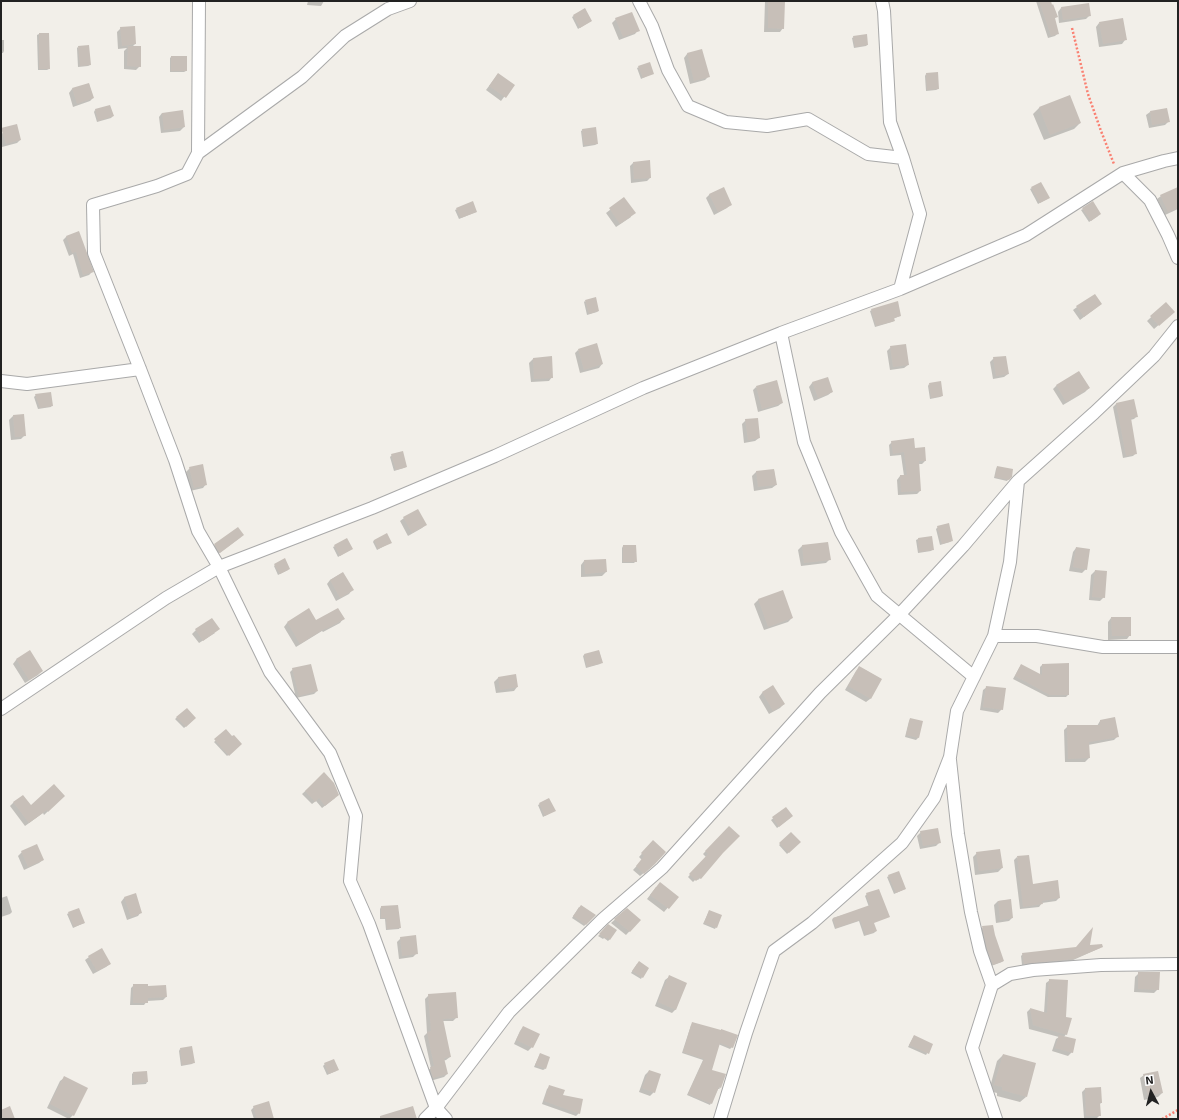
<!DOCTYPE html>
<html>
<head>
<meta charset="utf-8">
<style>
	body { margin:0 }
	#map { position:relative; width:1179px; height:1120px; overflow:hidden; background:#f2efe9; font-family:"Exo 2",sans-serif }
	canvas { display:block }
	.frame { position:absolute; inset:0; border:2px solid #222; pointer-events:none }
	.north { position:absolute; left:1131px; top:1072px; width:40px; height:40px; -webkit-text-stroke:3px #fff; paint-order:stroke; rotate:353deg; font-size:11px; font-weight:700; line-height:16px; text-align:center; color:#222 }
	.north::after { content:''; display:block; margin:auto; width:14px; height:18px; background:#222; clip-path:polygon(50% 0,100% 100%,50% 72%,0 100%) }
</style>
</head>
<body>
<div id="map">
<canvas width="1179" height="1120"></canvas>
<div class="frame"></div>
<div class="north">N</div>
</div>
<script>
const ctx = document.querySelector('canvas').getContext('2d');
ctx.lineJoin = 'round';
function fillPath(path, color) {
  ctx.fillStyle = color;
  ctx.fill(path, 'evenodd');
}
function trace(path, color, width, dash) {
  ctx.strokeStyle = color;
  ctx.lineWidth = width;
  ctx.lineCap = dash ? 'butt' : 'round';
  ctx.setLineDash(dash || []);
  ctx.stroke(path);
}
const shadow = new Path2D(`
	M 308,1 L 324,1 L 321,6 L 307,5 Z
	M 765,1 L 784,1 L 783,28 L 780,32 L 764,32 Z
	M 1036,1 L 1050,1 L 1056,17 L 1054,19 L 1058,33 L 1055,36 L 1048,38 Z
	M 1061,8 L 1090,15 L 1086,19 L 1059,23 L 1058,12 Z
	M 585,9 L 591,21 L 578,29 L 572,17 Z
	M 616,19 L 638,30 L 635,34 L 619,40 L 612,23 Z
	M 1099,23 L 1125,40 L 1122,44 L 1099,47 L 1096,27 Z
	M 121,28 L 135,44 L 132,47 L 140,66 L 136,70 L 124,69 L 124,51 L 127,48 L 118,49 L 117,32 Z
	M 39,34 L 48,34 L 49,69 L 47,70 L 38,70 L 37,35 Z
	M 854,37 L 867,45 L 866,46 L 854,48 L 852,38 Z
	M 1,40 L 4,40 L 4,51 L 3,53 L 1,53 Z
	M 78,47 L 90,65 L 88,66 L 78,67 L 77,48 Z
	M 702,51 L 708,77 L 705,80 L 690,84 L 684,58 L 687,54 Z
	M 171,57 L 186,71 L 184,72 L 170,72 L 170,58 Z
	M 639,67 L 653,73 L 641,79 L 637,68 Z
	M 498,74 L 513,85 L 501,101 L 486,90 Z
	M 926,74 L 938,89 L 936,90 L 926,91 L 925,76 Z
	M 89,84 L 93,98 L 90,101 L 73,107 L 69,93 L 72,89 Z
	M 1069,96 L 1080,123 L 1074,129 L 1044,140 L 1033,114 L 1039,108 Z
	M 95,110 L 113,116 L 111,118 L 97,122 L 94,112 Z
	M 1150,112 L 1169,121 L 1165,125 L 1149,128 L 1146,115 Z
	M 162,113 L 184,127 L 180,131 L 161,133 L 159,117 Z
	M 583,130 L 597,144 L 595,145 L 583,147 L 581,131 Z
	M 3,133 L 20,140 L 17,143 L 2,147 L 1,134 Z
	M 633,163 L 650,178 L 647,181 L 631,183 L 630,166 Z
	M 1032,188 L 1047,199 L 1038,204 L 1030,189 Z
	M 710,194 L 731,204 L 727,208 L 714,215 L 706,198 Z
	M 1178,194 L 1178,209 L 1165,215 L 1157,199 L 1161,196 Z
	M 624,199 L 631,217 L 616,227 L 606,213 Z
	M 457,209 L 476,212 L 459,219 L 455,210 Z
	M 1083,209 L 1098,216 L 1089,222 L 1081,210 Z
	M 78,233 L 92,272 L 89,275 L 80,278 L 73,254 L 69,256 L 63,240 L 66,237 Z
	M 585,301 L 598,311 L 597,312 L 587,315 L 584,302 Z
	M 1166,303 L 1170,315 L 1154,329 L 1147,321 Z
	M 1101,304 L 1080,320 L 1073,310 L 1077,307 Z
	M 872,310 L 900,316 L 893,319 L 894,321 L 892,322 L 875,327 L 870,311 Z
	M 891,347 L 908,365 L 904,368 L 890,370 L 887,351 Z
	M 578,350 L 602,364 L 599,368 L 580,373 L 575,353 Z
	M 551,357 L 552,377 L 549,381 L 531,382 L 529,363 L 533,359 Z
	M 994,358 L 1008,374 L 1004,377 L 993,379 L 990,362 Z
	M 1079,372 L 1089,388 L 1085,392 L 1063,405 L 1053,389 L 1056,386 Z
	M 827,378 L 832,392 L 828,395 L 814,401 L 809,387 L 812,383 Z
	M 929,384 L 942,396 L 940,397 L 930,399 L 928,386 Z
	M 756,387 L 782,403 L 778,406 L 758,412 L 753,390 Z
	M 36,395 L 52,405 L 51,407 L 38,409 L 34,397 Z
	M 1133,400 L 1137,416 L 1134,419 L 1130,420 L 1136,453 L 1133,456 L 1123,458 L 1113,407 L 1116,404 Z
	M 23,415 L 25,435 L 21,439 L 11,440 L 9,420 L 13,416 Z
	M 746,420 L 759,438 L 755,441 L 744,443 L 742,424 Z
	M 892,442 L 914,449 L 925,461 L 922,464 L 918,464 L 920,491 L 917,494 L 898,495 L 897,480 L 900,476 L 904,476 L 901,455 L 890,456 L 889,445 Z
	M 392,455 L 406,467 L 404,468 L 394,471 L 390,457 Z
	M 997,467 L 1011,476 L 1007,481 L 994,478 L 996,469 Z
	M 190,468 L 206,484 L 203,488 L 190,491 L 186,472 Z
	M 774,470 L 776,485 L 772,488 L 754,491 L 752,476 L 756,472 Z
	M 404,518 L 425,525 L 422,528 L 408,536 L 400,521 Z
	M 938,527 L 952,540 L 950,542 L 940,545 L 936,529 Z
	M 241,537 L 218,554 L 213,546 L 215,545 Z
	M 931,537 L 933,549 L 931,551 L 918,553 L 916,540 L 918,539 Z
	M 374,540 L 390,543 L 377,550 L 373,542 Z
	M 827,543 L 830,559 L 826,563 L 801,566 L 798,550 L 802,546 Z
	M 335,546 L 350,550 L 338,557 L 333,547 Z
	M 623,546 L 636,561 L 634,563 L 622,563 L 622,548 Z
	M 1076,548 L 1086,569 L 1082,573 L 1069,571 L 1073,552 Z
	M 584,561 L 606,572 L 602,576 L 581,577 L 581,565 Z
	M 275,565 L 288,570 L 278,575 L 274,566 Z
	M 1095,571 L 1104,597 L 1100,601 L 1089,600 L 1091,575 Z
	M 342,573 L 352,590 L 349,594 L 336,601 L 327,584 L 330,580 Z
	M 782,591 L 792,618 L 788,622 L 764,630 L 754,604 L 758,600 Z
	M 309,610 L 316,621 L 343,619 L 340,623 L 323,632 L 322,631 L 296,647 L 284,627 L 287,623 Z
	M 1111,618 L 1130,635 L 1127,639 L 1108,640 L 1108,622 Z
	M 196,630 L 215,633 L 199,643 L 192,634 Z
	M 599,651 L 602,662 L 600,664 L 586,668 L 583,656 L 584,655 Z
	M 29,652 L 42,671 L 38,675 L 25,683 L 13,664 L 16,660 Z
	M 1021,665 L 1040,675 L 1040,667 L 1042,665 L 1068,695 L 1066,697 L 1048,697 L 1013,679 L 1019,668 Z
	M 860,667 L 881,679 L 870,699 L 866,702 L 845,690 L 856,671 Z
	M 293,669 L 317,691 L 314,694 L 296,698 L 290,672 Z
	M 498,678 L 517,687 L 514,691 L 496,693 L 494,682 Z
	M 773,687 L 784,704 L 780,708 L 769,714 L 759,697 L 762,693 Z
	M 987,687 L 1002,709 L 998,713 L 980,710 L 983,690 Z
	M 187,709 L 195,718 L 184,728 L 175,719 Z
	M 910,719 L 922,722 L 918,738 L 916,740 L 905,737 L 909,721 Z
	M 1100,721 L 1118,736 L 1114,740 L 1088,745 L 1089,758 L 1085,762 L 1065,762 L 1064,730 L 1068,726 L 1097,726 Z
	M 226,731 L 240,744 L 227,756 L 214,742 Z
	M 324,774 L 335,798 L 322,808 L 316,801 L 312,804 L 302,794 Z
	M 64,796 L 44,815 L 43,813 L 25,826 L 10,806 L 14,802 L 31,807 Z
	M 549,799 L 554,811 L 543,817 L 538,805 Z
	M 786,808 L 790,818 L 777,828 L 771,820 Z
	M 729,827 L 722,853 L 700,878 L 698,880 L 696,879 L 693,882 L 688,877 L 706,857 L 703,854 Z
	M 921,832 L 940,842 L 936,846 L 920,849 L 917,836 Z
	M 791,833 L 800,842 L 787,854 L 779,845 Z
	M 653,841 L 651,867 L 640,876 L 633,870 L 642,860 L 639,857 Z
	M 22,852 L 43,860 L 39,863 L 24,870 L 18,856 Z
	M 977,853 L 1002,868 L 998,872 L 975,875 L 973,857 Z
	M 1017,857 L 1032,885 L 1059,898 L 1056,901 L 1042,903 L 1039,907 L 1020,909 L 1014,860 Z
	M 889,876 L 905,889 L 894,894 L 887,877 Z
	M 656,887 L 677,897 L 664,912 L 647,899 Z
	M 878,890 L 873,923 L 876,931 L 874,933 L 864,936 L 859,921 L 835,929 L 832,920 L 833,918 L 869,907 L 865,896 L 867,894 Z
	M 135,894 L 141,912 L 138,916 L 127,920 L 121,902 L 124,898 Z
	M 7,896 L 12,912 L 10,914 L 1,917 L 1,898 Z
	M 1010,900 L 1012,918 L 1009,921 L 996,923 L 994,905 L 998,901 Z
	M 381,907 L 400,927 L 399,929 L 386,930 L 385,919 L 380,919 L 380,909 Z
	M 579,907 L 594,916 L 584,926 L 572,918 Z
	M 627,909 L 640,920 L 626,935 L 611,923 Z
	M 709,911 L 716,927 L 715,929 L 703,924 Z
	M 69,913 L 84,923 L 73,928 L 67,914 Z
	M 609,926 L 610,939 L 608,941 L 604,938 L 603,939 L 598,936 Z
	M 982,927 L 1003,961 L 1002,962 L 991,966 L 986,951 L 981,929 Z
	M 401,938 L 417,953 L 413,957 L 399,959 L 397,942 Z
	M 1089,947 L 1100,948 L 1071,961 L 1022,965 L 1021,956 L 1023,954 Z
	M 89,957 L 110,964 L 106,967 L 93,974 L 85,960 Z
	M 637,964 L 642,977 L 641,979 L 631,973 Z
	M 1139,973 L 1158,989 L 1154,993 L 1134,992 L 1135,977 Z
	M 669,977 L 676,1009 L 672,1013 L 655,1006 L 665,980 Z
	M 1050,980 L 1065,1017 L 1066,1034 L 1064,1037 L 1072,1052 L 1068,1056 L 1052,1051 L 1056,1039 L 1059,1037 L 1029,1029 L 1027,1012 L 1030,1009 L 1044,1013 L 1046,983 Z
	M 134,985 L 147,987 L 166,997 L 163,1000 L 147,1001 L 144,1005 L 130,1005 L 131,988 Z
	M 429,995 L 457,1017 L 453,1021 L 442,1021 L 450,1057 L 446,1060 L 443,1061 L 447,1074 L 444,1077 L 430,1081 L 427,1071 L 431,1068 L 424,1036 L 427,1033 L 425,999 Z
	M 693,1023 L 732,1047 L 730,1049 L 718,1044 L 711,1070 L 720,1088 L 719,1089 L 718,1089 L 710,1105 L 687,1095 L 703,1060 L 682,1053 L 691,1025 Z
	M 523,1027 L 532,1047 L 528,1051 L 514,1044 L 520,1031 Z
	M 914,1036 L 932,1045 L 926,1055 L 908,1047 Z
	M 180,1049 L 194,1062 L 192,1064 L 181,1066 L 179,1051 Z
	M 540,1054 L 545,1069 L 543,1070 L 534,1067 Z
	M 1003,1055 L 1026,1097 L 1020,1102 L 997,1096 L 997,1093 L 989,1091 L 997,1061 Z
	M 325,1064 L 336,1071 L 327,1075 L 323,1066 Z
	M 649,1071 L 654,1092 L 650,1096 L 639,1092 L 645,1075 Z
	M 133,1073 L 147,1082 L 146,1084 L 132,1085 L 132,1074 Z
	M 1144,1075 L 1162,1093 L 1158,1097 L 1144,1100 L 1140,1078 Z
	M 64,1078 L 73,1115 L 69,1119 L 47,1108 L 60,1081 Z
	M 550,1086 L 562,1096 L 579,1113 L 576,1116 L 542,1104 L 547,1089 Z
	M 1085,1089 L 1101,1103 L 1099,1105 L 1100,1115 L 1097,1118 L 1084,1118 L 1082,1092 Z
	M 254,1107 L 273,1119 L 254,1119 L 251,1110 Z`);
const building = new Path2D(`
	M 768,1 L 785,1 L 784,29 L 768,28 Z
	M 1039,1 L 1051,1 L 1052,5 L 1053,4 L 1058,17 L 1055,18 L 1059,34 L 1051,36 Z
	M 1089,3 L 1091,16 L 1063,20 L 1061,7 Z
	M 585,8 L 592,21 L 580,28 L 573,15 Z
	M 632,12 L 640,31 L 623,37 L 615,18 Z
	M 1123,18 L 1127,40 L 1103,44 L 1099,22 Z
	M 135,26 L 136,44 L 122,46 L 120,27 Z
	M 39,33 L 49,33 L 50,69 L 39,69 Z
	M 867,34 L 868,45 L 855,47 L 853,36 Z
	M 89,45 L 91,65 L 80,66 L 78,46 Z
	M 128,46 L 141,46 L 141,67 L 127,66 Z
	M 702,49 L 710,77 L 694,81 L 687,53 Z
	M 171,56 L 187,56 L 187,71 L 171,71 Z
	M 650,62 L 654,74 L 643,78 L 638,66 Z
	M 938,72 L 939,89 L 927,90 L 926,73 Z
	M 498,73 L 515,85 L 506,98 L 489,86 Z
	M 89,83 L 94,98 L 77,104 L 72,88 Z
	M 1070,95 L 1081,123 L 1050,135 L 1039,107 Z
	M 110,105 L 114,116 L 98,121 L 95,109 Z
	M 1167,108 L 1170,122 L 1152,125 L 1150,111 Z
	M 183,110 L 185,127 L 164,130 L 162,113 Z
	M 17,124 L 21,140 L 6,144 L 1,128 Z
	M 596,127 L 598,144 L 584,145 L 582,129 Z
	M 650,160 L 651,178 L 634,179 L 633,162 Z
	M 1041,182 L 1050,198 L 1040,203 L 1031,187 Z
	M 724,187 L 732,205 L 718,212 L 709,194 Z
	M 1178,187 L 1178,208 L 1168,212 L 1160,195 Z
	M 624,197 L 636,213 L 620,224 L 609,208 Z
	M 473,201 L 477,212 L 461,218 L 456,208 Z
	M 1093,201 L 1101,214 L 1091,221 L 1082,208 Z
	M 79,231 L 94,272 L 83,275 L 76,252 L 72,253 L 66,236 Z
	M 1095,294 L 1102,304 L 1084,317 L 1076,306 Z
	M 596,297 L 599,311 L 589,314 L 585,300 Z
	M 898,301 L 901,316 L 894,318 L 895,321 L 876,326 L 871,309 Z
	M 1166,302 L 1175,312 L 1159,326 L 1150,316 Z
	M 597,343 L 603,364 L 584,370 L 578,349 Z
	M 906,344 L 909,365 L 893,367 L 890,346 Z
	M 552,356 L 553,378 L 534,379 L 533,358 Z
	M 1006,356 L 1009,374 L 996,376 L 993,357 Z
	M 1079,371 L 1090,388 L 1066,402 L 1056,385 Z
	M 828,377 L 833,392 L 818,398 L 812,382 Z
	M 777,380 L 783,403 L 762,409 L 756,386 Z
	M 941,381 L 943,396 L 931,398 L 929,383 Z
	M 51,392 L 53,406 L 40,408 L 35,394 Z
	M 1134,399 L 1138,417 L 1131,418 L 1137,454 L 1126,456 L 1116,403 Z
	M 24,414 L 26,436 L 15,437 L 13,415 Z
	M 758,418 L 760,438 L 748,440 L 745,419 Z
	M 914,438 L 915,448 L 925,447 L 926,461 L 919,461 L 921,491 L 901,492 L 900,475 L 907,475 L 904,452 L 893,454 L 891,441 Z
	M 403,451 L 407,467 L 396,470 L 391,454 Z
	M 203,464 L 207,485 L 194,488 L 189,467 Z
	M 997,466 L 1013,469 L 1012,477 L 1009,480 L 995,477 Z
	M 774,469 L 777,485 L 758,487 L 756,471 Z
	M 418,509 L 427,525 L 412,533 L 403,517 Z
	M 949,523 L 953,541 L 942,544 L 937,526 Z
	M 238,527 L 244,535 L 220,553 L 214,544 Z
	M 387,533 L 392,543 L 378,549 L 374,540 Z
	M 932,536 L 934,550 L 919,552 L 918,538 Z
	M 347,538 L 353,549 L 340,556 L 334,545 Z
	M 828,542 L 831,560 L 804,563 L 802,545 Z
	M 623,545 L 636,545 L 637,562 L 623,562 Z
	M 1076,547 L 1090,549 L 1087,570 L 1073,567 Z
	M 285,558 L 290,569 L 280,574 L 274,564 Z
	M 606,559 L 607,572 L 585,574 L 584,560 Z
	M 1095,570 L 1107,571 L 1105,598 L 1092,597 Z
	M 343,572 L 354,590 L 340,598 L 330,580 Z
	M 783,590 L 793,618 L 768,627 L 758,599 Z
	M 309,608 L 316,620 L 338,608 L 345,619 L 326,629 L 326,628 L 300,644 L 287,622 Z
	M 1111,617 L 1131,617 L 1131,636 L 1112,636 Z
	M 212,618 L 220,629 L 203,641 L 195,629 Z
	M 30,650 L 43,671 L 29,680 L 16,659 Z
	M 599,650 L 603,663 L 587,667 L 584,654 Z
	M 1069,663 L 1069,695 L 1050,695 L 1015,676 L 1021,664 L 1042,675 L 1042,664 Z
	M 311,664 L 318,691 L 299,696 L 292,668 Z
	M 859,666 L 882,679 L 871,699 L 848,686 Z
	M 516,674 L 518,687 L 500,690 L 498,677 Z
	M 773,685 L 785,704 L 773,711 L 762,692 Z
	M 986,686 L 1006,688 L 1003,710 L 983,707 Z
	M 187,708 L 196,718 L 186,727 L 176,717 Z
	M 1115,717 L 1119,737 L 1089,742 L 1090,758 L 1068,759 L 1067,725 L 1100,725 L 1100,720 Z
	M 910,718 L 923,721 L 919,738 L 906,735 Z
	M 226,729 L 232,736 L 234,735 L 242,744 L 229,756 L 214,739 Z
	M 324,772 L 334,783 L 339,795 L 325,806 L 319,798 L 315,802 L 305,791 Z
	M 54,784 L 65,796 L 48,812 L 47,810 L 29,823 L 13,802 L 23,795 L 31,805 Z
	M 549,798 L 556,811 L 545,816 L 539,803 Z
	M 786,807 L 793,816 L 779,827 L 772,817 Z
	M 729,826 L 740,836 L 723,853 L 701,879 L 699,878 L 696,881 L 689,874 L 708,854 L 705,851 Z
	M 938,828 L 941,843 L 923,846 L 920,831 Z
	M 791,832 L 801,842 L 789,853 L 779,843 Z
	M 653,840 L 666,852 L 655,864 L 644,874 L 636,866 L 644,856 L 641,853 Z
	M 37,844 L 44,860 L 28,867 L 21,851 Z
	M 1000,849 L 1003,868 L 979,871 L 976,852 Z
	M 1029,855 L 1033,884 L 1058,880 L 1060,898 L 1042,901 L 1043,904 L 1023,907 L 1017,856 Z
	M 899,871 L 906,889 L 896,893 L 888,875 Z
	M 660,882 L 679,897 L 669,909 L 650,895 Z
	M 879,889 L 890,917 L 874,923 L 877,931 L 866,935 L 860,920 L 836,928 L 833,918 L 870,905 L 866,893 Z
	M 136,893 L 142,913 L 131,917 L 124,897 Z
	M 1011,899 L 1013,918 L 1000,920 L 998,901 Z
	M 398,905 L 401,928 L 387,929 L 386,918 L 381,918 L 381,906 Z
	M 581,905 L 596,915 L 586,925 L 573,916 Z
	M 79,908 L 85,923 L 74,927 L 68,912 Z
	M 627,908 L 641,920 L 630,932 L 614,919 Z
	M 709,910 L 722,915 L 717,928 L 704,923 Z
	M 608,924 L 617,930 L 610,940 L 607,937 L 606,939 L 599,934 Z
	M 993,925 L 995,935 L 1004,961 L 993,965 L 987,949 L 982,926 Z
	M 1093,927 L 1090,945 L 1102,944 L 1103,947 L 1074,959 L 1024,964 L 1022,953 L 1076,947 Z
	M 416,935 L 418,954 L 402,956 L 400,937 Z
	M 102,948 L 111,964 L 97,971 L 88,956 Z
	M 639,961 L 649,968 L 643,978 L 632,971 Z
	M 1138,972 L 1160,972 L 1159,990 L 1138,989 Z
	M 669,975 L 687,983 L 676,1010 L 658,1002 Z
	M 1049,979 L 1068,980 L 1066,1017 L 1072,1018 L 1067,1035 L 1033,1025 L 1030,1008 L 1047,1013 Z
	M 133,984 L 148,984 L 148,986 L 166,985 L 167,997 L 148,998 L 148,1003 L 133,1003 Z
	M 456,992 L 458,1018 L 443,1019 L 451,1057 L 444,1058 L 448,1074 L 433,1078 L 430,1067 L 434,1066 L 427,1032 L 431,1031 L 428,994 Z
	M 692,1022 L 721,1030 L 721,1029 L 738,1035 L 733,1048 L 720,1043 L 712,1070 L 726,1074 L 721,1088 L 719,1087 L 712,1104 L 688,1094 L 704,1059 L 683,1052 Z
	M 523,1026 L 540,1034 L 533,1048 L 516,1040 Z
	M 914,1035 L 933,1044 L 929,1054 L 909,1045 Z
	M 1059,1035 L 1076,1039 L 1073,1053 L 1055,1048 Z
	M 192,1046 L 195,1063 L 182,1065 L 180,1048 Z
	M 540,1053 L 550,1057 L 546,1069 L 535,1065 Z
	M 1003,1054 L 1036,1063 L 1027,1097 L 1002,1090 L 1002,1087 L 994,1085 Z
	M 334,1059 L 339,1070 L 329,1074 L 324,1063 Z
	M 649,1070 L 661,1074 L 655,1093 L 642,1088 Z
	M 147,1071 L 148,1082 L 134,1084 L 133,1072 Z
	M 1158,1071 L 1163,1093 L 1148,1096 L 1143,1074 Z
	M 64,1076 L 88,1088 L 74,1116 L 50,1104 Z
	M 549,1085 L 565,1090 L 563,1095 L 583,1099 L 580,1114 L 544,1101 Z
	M 1101,1087 L 1102,1103 L 1100,1103 L 1101,1116 L 1086,1116 L 1085,1088 Z
	M 269,1101 L 274,1119 L 257,1119 L 253,1106 Z
	M 10,1106 L 15,1119 L 1,1119 L 1,1110 Z
	M 413,1106 L 417,1119 L 380,1119 L 380,1116 Z`);
const path = new Path2D(`
	M 1072,28 L 1088,94 L 1101,131 L 1114,164
	M 1162,1119 L 1178,1110`);
const street = new Path2D(`
	M 199,1 L 198,153 L 187,174 L 157,186 L 93,205 L 94,253 L 140,369 L 175,460 L 198,531 L 219,567 L 270,672 L 330,753 L 356,816 L 350,881 L 369,924 L 436,1108 L 446,1119
	M 639,1 L 652,26 L 668,70 L 688,106 L 726,122 L 767,126 L 808,119 L 868,154 L 903,158
	M 882,1 L 884,11 L 890,122 L 903,158 L 920,214 L 900,289
	M 198,153 L 302,77 L 345,36 L 388,9 L 410,1
	M 1123,173 L 1150,200 L 1168,235 L 1178,258
	M 781,333 L 804,442 L 841,532 L 877,596 L 974,677
	M 1,381 L 27,384 L 140,369
	M 994,636 L 1037,636 L 1103,647 L 1178,647
	M 1,709 L 166,598 L 219,567 L 372,508 L 495,456 L 643,388 L 781,333 L 900,289 L 1026,235 L 1123,173 L 1164,161 L 1178,158
	M 950,760 L 958,834 L 971,912 L 980,951 L 992,985 L 972,1048 L 996,1119
	M 992,985 L 1010,974 L 1033,970 L 1101,965 L 1178,964
	M 425,1119 L 436,1108 L 509,1012 L 603,919 L 662,868 L 820,693 L 899,615 L 963,546 L 1018,481
	M 720,1119 L 746,1033 L 774,951 L 812,923 L 902,843 L 934,798 L 950,757 L 957,711 L 994,636 L 1010,562 L 1018,481 L 1094,413 L 1154,356 L 1178,326`);
fillPath(shadow, '#0003');
fillPath(building, '#c7bfb8');
trace(street, '#a9a9a9', 14);
trace(path, '#fa8072', 2.5, [2, 2]);
trace(street, '#fff', 12);
</script>
</body>
</html>
